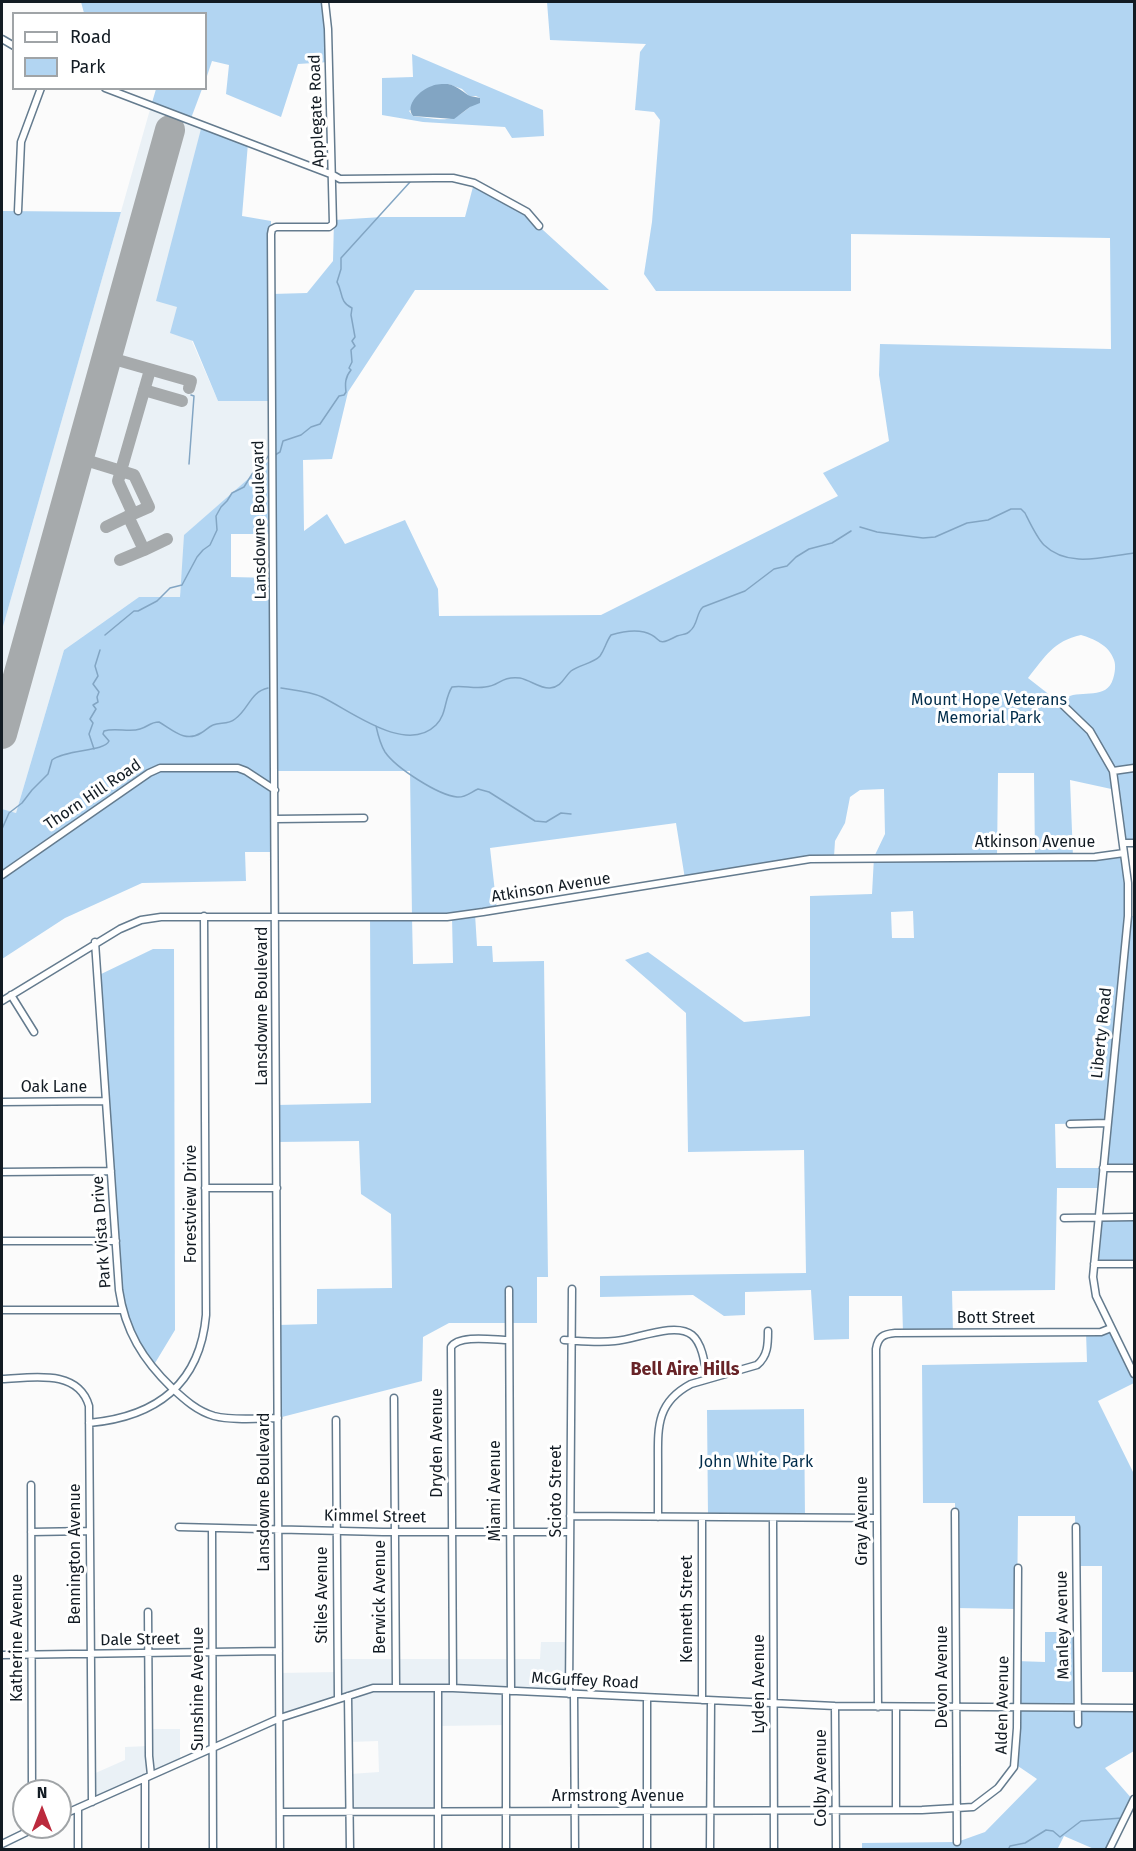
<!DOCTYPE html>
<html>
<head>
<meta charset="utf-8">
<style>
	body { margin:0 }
	#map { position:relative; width:1136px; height:1851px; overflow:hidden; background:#fbfbfb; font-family:"Fira Sans",sans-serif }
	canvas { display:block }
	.frame { position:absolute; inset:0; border:3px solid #121b23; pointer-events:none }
	.legend { position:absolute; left:12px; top:12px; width:195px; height:78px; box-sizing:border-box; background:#fff; border:2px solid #a0a4a7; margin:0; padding:8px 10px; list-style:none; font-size:18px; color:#121b23 }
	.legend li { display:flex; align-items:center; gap:12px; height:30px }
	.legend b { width:30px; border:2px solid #a0a4a7 }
	.north { position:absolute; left:12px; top:1779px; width:60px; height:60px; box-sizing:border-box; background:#fff; border:2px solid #a0a4a7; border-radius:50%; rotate:0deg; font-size:16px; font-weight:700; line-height:24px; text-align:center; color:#121b23 }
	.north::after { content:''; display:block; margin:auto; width:21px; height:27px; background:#bb2a3d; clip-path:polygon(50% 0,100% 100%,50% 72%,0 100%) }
</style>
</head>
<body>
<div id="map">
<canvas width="1136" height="1851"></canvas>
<div class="frame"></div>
<ul class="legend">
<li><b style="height:8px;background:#fff"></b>Road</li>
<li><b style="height:16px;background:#b2d5f2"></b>Park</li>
</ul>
<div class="north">N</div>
</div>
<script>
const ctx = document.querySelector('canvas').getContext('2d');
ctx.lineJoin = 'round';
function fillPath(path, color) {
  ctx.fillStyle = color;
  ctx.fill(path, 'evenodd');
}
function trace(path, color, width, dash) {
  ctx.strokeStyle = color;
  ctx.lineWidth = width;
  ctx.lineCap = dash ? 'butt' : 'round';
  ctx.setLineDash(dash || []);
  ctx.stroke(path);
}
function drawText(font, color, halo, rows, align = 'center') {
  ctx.font = font + ' "Fira Sans",sans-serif';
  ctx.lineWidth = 6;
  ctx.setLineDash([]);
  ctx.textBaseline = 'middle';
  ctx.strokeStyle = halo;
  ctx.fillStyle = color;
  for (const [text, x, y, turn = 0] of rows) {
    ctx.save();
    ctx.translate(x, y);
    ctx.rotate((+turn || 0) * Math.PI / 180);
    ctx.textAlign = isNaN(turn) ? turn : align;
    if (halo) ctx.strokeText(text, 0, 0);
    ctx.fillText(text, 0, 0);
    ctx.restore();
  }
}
const built = new Path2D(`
	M 151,106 L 202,125 L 177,307 L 218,401 L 272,401 L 272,458 L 185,535 L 180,597 L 139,597 L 64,650 L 16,813 L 2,809 L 2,630 Z
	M 541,1642 L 570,1642 L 569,1694 L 506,1691 L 506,1725 L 438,1726 L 437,1810 L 350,1811 L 350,1774 L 379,1772 L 378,1741 L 350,1742 L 348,1696 L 280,1718 L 279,1673 L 337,1672 L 337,1659 L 540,1659 Z
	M 149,1729 L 180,1729 L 180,1763 L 92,1802 L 91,1775 L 125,1760 L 125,1747 L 149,1746 Z`);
const green = new Path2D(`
	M 81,2 L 325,2 L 329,62 L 298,64 L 281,117 L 226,94 L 229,65 L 212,61 L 206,79 L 206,14 L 84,13 Z
	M 547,2 L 1134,2 L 1134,843 L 1123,843 L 1116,790 L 1070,780 L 1073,857 L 1124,853 L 1128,916 L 1134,916 L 1134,1168 L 1103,1168 L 1101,1188 L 1057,1188 L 1055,1290 L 952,1291 L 953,1333 L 903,1333 L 902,1296 L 849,1296 L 849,1339 L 814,1340 L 811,1290 L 745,1292 L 745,1315 L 724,1316 L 693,1295 L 600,1297 L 600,1276 L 806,1273 L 804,1150 L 688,1152 L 686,1013 L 625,960 L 648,952 L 744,1022 L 810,1016 L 810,896 L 872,894 L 874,857 L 885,834 L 884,789 L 860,790 L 850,797 L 845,823 L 835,841 L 834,857 L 685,879 L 676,823 L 490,848 L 497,910 L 475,914 L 477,946 L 492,946 L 493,962 L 544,961 L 548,1277 L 537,1277 L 537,1323 L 449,1323 L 423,1337 L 422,1381 L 278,1418 L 278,1325 L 317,1324 L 317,1289 L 392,1288 L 391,1214 L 361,1194 L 359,1141 L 277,1142 L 277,1105 L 371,1103 L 370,916 L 412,916 L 410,771 L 275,771 L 275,852 L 245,852 L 246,881 L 142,883 L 65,918 L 2,959 L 2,809 L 16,813 L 64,650 L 139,597 L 180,597 L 184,535 L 272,458 L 272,401 L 218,401 L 193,341 L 170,333 L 177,307 L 156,301 L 202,125 L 248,143 L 242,216 L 271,221 L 272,294 L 307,293 L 333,261 L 334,220 L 382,217 L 465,217 L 474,183 L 527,212 L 543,230 L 609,290 L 415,290 L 348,392 L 332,459 L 303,460 L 304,531 L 327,514 L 345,544 L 405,520 L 438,589 L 439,616 L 601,615 L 838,496 L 823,473 L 889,441 L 879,375 L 880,344 L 1111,349 L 1110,238 L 851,234 L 851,291 L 656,291 L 644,274 L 652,222 L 660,120 L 654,112 L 635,110 L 640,52 L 646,44 L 550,40 ZM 231,534 L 273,534 L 274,578 L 231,577 ZM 1081,635 C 1094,639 1109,645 1114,660 C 1116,665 1115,673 1113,679 C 1107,700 1082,690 1067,697 C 1065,698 1061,702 1060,703 L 1028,678 C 1045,657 1053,641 1081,635 ZM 998,773 L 1034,773 L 1035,857 L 997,857 ZM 913,911 L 914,938 L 892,938 L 891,912 ZM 412,917 L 452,917 L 453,963 L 413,964 ZM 1107,1123 L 1103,1168 L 1056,1168 L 1055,1124 Z
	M 412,54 L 543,110 L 544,136 L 512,138 L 505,127 L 423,122 L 382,115 L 382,78 L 413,77 ZM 448,84 L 462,89 L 469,96 L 476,96 L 480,98 C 452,124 450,121 413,116 L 409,111 Z
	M 156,89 L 202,89 L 190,121 L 151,106 Z
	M 2,211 L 121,212 L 2,630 Z
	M 153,949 L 174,949 L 175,1330 L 152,1368 L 146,1359 L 121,1301 L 97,976 Z
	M 1098,1217 L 1134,1217 L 1134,1264 L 1094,1264 Z
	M 1111,1328 L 1134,1374 L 1134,1383 L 1098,1401 L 1134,1474 L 1134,1672 L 1102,1672 L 1102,1566 L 1076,1566 L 1075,1516 L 1018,1516 L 1017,1609 L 956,1608 L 955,1503 L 923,1503 L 922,1365 L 1087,1362 L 1086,1332 Z
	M 804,1409 L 805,1518 L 708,1517 L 707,1410 Z
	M 1045,1632 L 1077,1632 L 1077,1708 L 1134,1708 L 1134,1751 L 1105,1768 L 1133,1800 L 1109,1849 L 1094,1849 L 1064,1836 L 1057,1850 L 862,1850 L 862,1843 L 957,1842 L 985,1832 L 1037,1779 L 1015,1764 L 1016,1661 L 1045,1662 Z`);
const water = new Path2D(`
	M 448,84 C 458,86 465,94 470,96 C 474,97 477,97 480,98 L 480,103 L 470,107 L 454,119 L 413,116 C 404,105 421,89 432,86 C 436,84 443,84 448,84 Z`);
const stream = new Path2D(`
	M 275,455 L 280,452 L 283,441 L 301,435 L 311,427 L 320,424 L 339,396 L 344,395 L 346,392 C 345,384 345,377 351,370 L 349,368 L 352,362 L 351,350 L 355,346 L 352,341 L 355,337 L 351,315 L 352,308 C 339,302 343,292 337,282 L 341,269 L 341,258 L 410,182
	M 189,464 L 194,396 L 191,395
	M 860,527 L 877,532 L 923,538 L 935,537 L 967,523 L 988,520 L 1011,509 L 1021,509 L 1025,513 C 1030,523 1037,538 1044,545 C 1069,569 1106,556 1134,553
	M 105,635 L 134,611 L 138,611 L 157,601 L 170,588 L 182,585 L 197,557 L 203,550 L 210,545 L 217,530 L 216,516 L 221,507 L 227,501 L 232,493 L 244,487 L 254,471 L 261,466 L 269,455
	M 281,688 C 294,690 310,691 322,697 C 351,711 406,755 436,725 C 447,714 444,699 452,687 C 462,685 474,689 485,687 C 500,686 500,676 520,678 C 530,680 541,689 550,688 C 562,687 564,677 571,671 C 579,665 594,663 600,656 C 605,649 606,642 611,635 C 621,632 634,630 644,632 C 665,637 652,649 677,636 C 682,634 687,635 690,631 C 698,625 696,613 703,607 L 745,591 L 774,569 L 787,566 L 796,557 L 809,549 L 832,543 L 851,531
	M 376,726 C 378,735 380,744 385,752 C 396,768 438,795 457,797 C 465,798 471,792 478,789 L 489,792 L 535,821 L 546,822 L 561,813 L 571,814
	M 94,749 L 89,734 L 93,723 L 90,719 L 96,709 L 93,705 L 98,702 L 97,697 L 99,692 L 93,684 L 98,676 L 95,666 L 100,650
	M 2,829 L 9,813 L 22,803 L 32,790 L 48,774 L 52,760 C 66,749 104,752 109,741 L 103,734 L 104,731 C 116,727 129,733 140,729 C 148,727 150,722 159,722 C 173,730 185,743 201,733 C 205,731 208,727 213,725 C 220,722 228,725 235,719 C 249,709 250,692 268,688
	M 1008,1850 L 1010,1846 L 1025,1843 L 1046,1830 L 1053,1831 L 1060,1837 L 1081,1821 L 1122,1818`);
const taxiway = new Path2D(`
	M 107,357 L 191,381 L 189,388
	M 144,390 L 182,401
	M 79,458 L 134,475 L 149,507 L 133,514
	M 106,527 L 133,514 L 118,481 L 150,370
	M 144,550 L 167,539
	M 120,560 L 144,550 L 128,516`);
const runway = new Path2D(`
	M 2,734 L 170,130`);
const minor = new Path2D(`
	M 2,39 L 14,46
	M 105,88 L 333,175 L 340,179 L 435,178 L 453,178 L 474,183 L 527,212 L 539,226
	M 18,211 L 21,142 L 41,88
	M 1063,705 L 1090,731 L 1113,771 L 1128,883 L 1128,916 L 1093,1277 L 1096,1296 L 1134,1374
	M 1113,771 L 1134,768
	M 275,819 L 364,818
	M 1123,843 L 1134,843
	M 2,875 L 149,773 L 160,768 L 238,768 L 246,771 L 275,790
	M 95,942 L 119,1290 C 125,1331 143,1360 172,1388 C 185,1400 197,1411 214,1416 C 234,1421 258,1418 278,1418
	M 11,995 L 34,1032
	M 2,1001 L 120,929 L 141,920 L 161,917 L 447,917 L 483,912 L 810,859 L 1095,857 L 1124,853
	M 2,1102 L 106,1101
	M 1070,1124 L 1107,1123
	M 1103,1168 L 1134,1168
	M 2,1172 L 111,1171
	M 205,1188 L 277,1188
	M 1064,1218 L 1134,1217
	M 2,1241 L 116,1241
	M 1094,1264 L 1134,1264
	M 509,1290 L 511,1691
	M 2,1310 L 123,1310
	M 564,1340 C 581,1341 598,1343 615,1341 C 635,1340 675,1321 692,1335 C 703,1344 705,1366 707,1378
	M 2,1379 C 31,1378 78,1368 89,1406 L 92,1802
	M 394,1398 L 396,1687
	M 336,1420 L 338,1699
	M 89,1423 C 155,1417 200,1385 206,1315 L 204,916
	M 31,1485 L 32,1791
	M 955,1512 L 957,1842
	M 570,1516 L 877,1518
	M 658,1517 C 658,1499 658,1482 658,1465 C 658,1429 655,1403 691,1384 L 757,1365 C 768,1356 768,1344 768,1331
	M 702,1517 L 702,1700
	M 773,1518 L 774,1850
	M 179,1527 L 383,1532 L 570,1532
	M 1076,1527 L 1078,1724
	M 212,1529 L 213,1850
	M 31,1532 L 90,1531
	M 148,1612 L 149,1756 L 151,1775
	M 2,1655 L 279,1651
	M 438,1688 L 438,1850
	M 453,1688 L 451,1347 C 459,1334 495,1340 509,1340
	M 506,1691 L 506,1850
	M 569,1694 L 572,1289
	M 574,1694 L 575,1850
	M 348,1696 L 350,1850
	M 647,1698 L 647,1850
	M 835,1706 L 836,1850
	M 878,1707 L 876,1349 C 878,1337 883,1334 895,1333 L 1101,1332 L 1111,1328
	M 78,1808 L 78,1850
	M 896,1809 L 896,1707
	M 280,1812 L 922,1810 L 973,1807 L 998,1788 L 1014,1767 L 1017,1728 L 1018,1568
	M 60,1816 L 280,1718 L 373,1688 L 453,1688 L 835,1706 L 1134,1708
	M 2,1844 L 37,1827
	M 145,1850 L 145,1778
	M 280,1850 L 271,234 L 272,229 L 276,227 L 329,227 L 333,224 L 328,29 L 325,2
	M 710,1850 L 711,1701
	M 1109,1850 L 1134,1799`);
const streetNames = [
	["Applegate Road",317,111,-92],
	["Lansdowne Boulevard",260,520,-91],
	["Thorn Hill Road",93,795,-34],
	["Atkinson Avenue",1035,843],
	["Atkinson Avenue",551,888,-9],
	["Lansdowne Boulevard",263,1006,-90],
	["Liberty Road",1102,1033,-84],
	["Oak Lane",54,1088],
	["Forestview Drive",192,1204,-90],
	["Park Vista Drive",102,1232,-94],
	["Bott Street",996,1319],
	["Dryden Avenue",438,1443,-90],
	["Miami Avenue",496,1491,-90],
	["Scioto Street",557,1491,-90],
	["Lansdowne Boulevard",265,1492,-90],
	["Kimmel Street",375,1517,1],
	["Gray Avenue",863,1521,-90],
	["Bennington Avenue",76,1554,-90],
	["Stiles Avenue",323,1595,-90],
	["Berwick Avenue",381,1597,-90],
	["Kenneth Street",688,1609,-90],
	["Manley Avenue",1063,1625,-91],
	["Katherine Avenue",18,1638,-90],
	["Dale Street",140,1640,-1],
	["Devon Avenue",943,1677,-90],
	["McGuffey Road",585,1681,3],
	["Lyden Avenue",760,1684,-90],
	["Sunshine Avenue",199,1689,-90],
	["Alden Avenue",1003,1705,-89],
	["Colby Avenue",822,1778,-90],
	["Armstrong Avenue",618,1797]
];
const parkNames = [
	["Mount Hope Veterans",989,701],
	["Memorial Park",989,719],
	["John White Park",756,1463]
];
const neighbourhoodNames = [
	["Bell Aire Hills",685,1370]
];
fillPath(built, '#eaf1f6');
fillPath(green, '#b2d5f2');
fillPath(water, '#82a5c3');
trace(stream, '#82a5c3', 1.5);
trace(taxiway, '#a6aaac', 12);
trace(runway, '#a6aaac', 30);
trace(minor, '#647b8e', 9);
trace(minor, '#fff', 6);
drawText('16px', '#121b23', '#fff', streetNames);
drawText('16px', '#002c4a', '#fff', parkNames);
drawText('bold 18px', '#682327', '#fff', neighbourhoodNames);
</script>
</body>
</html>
